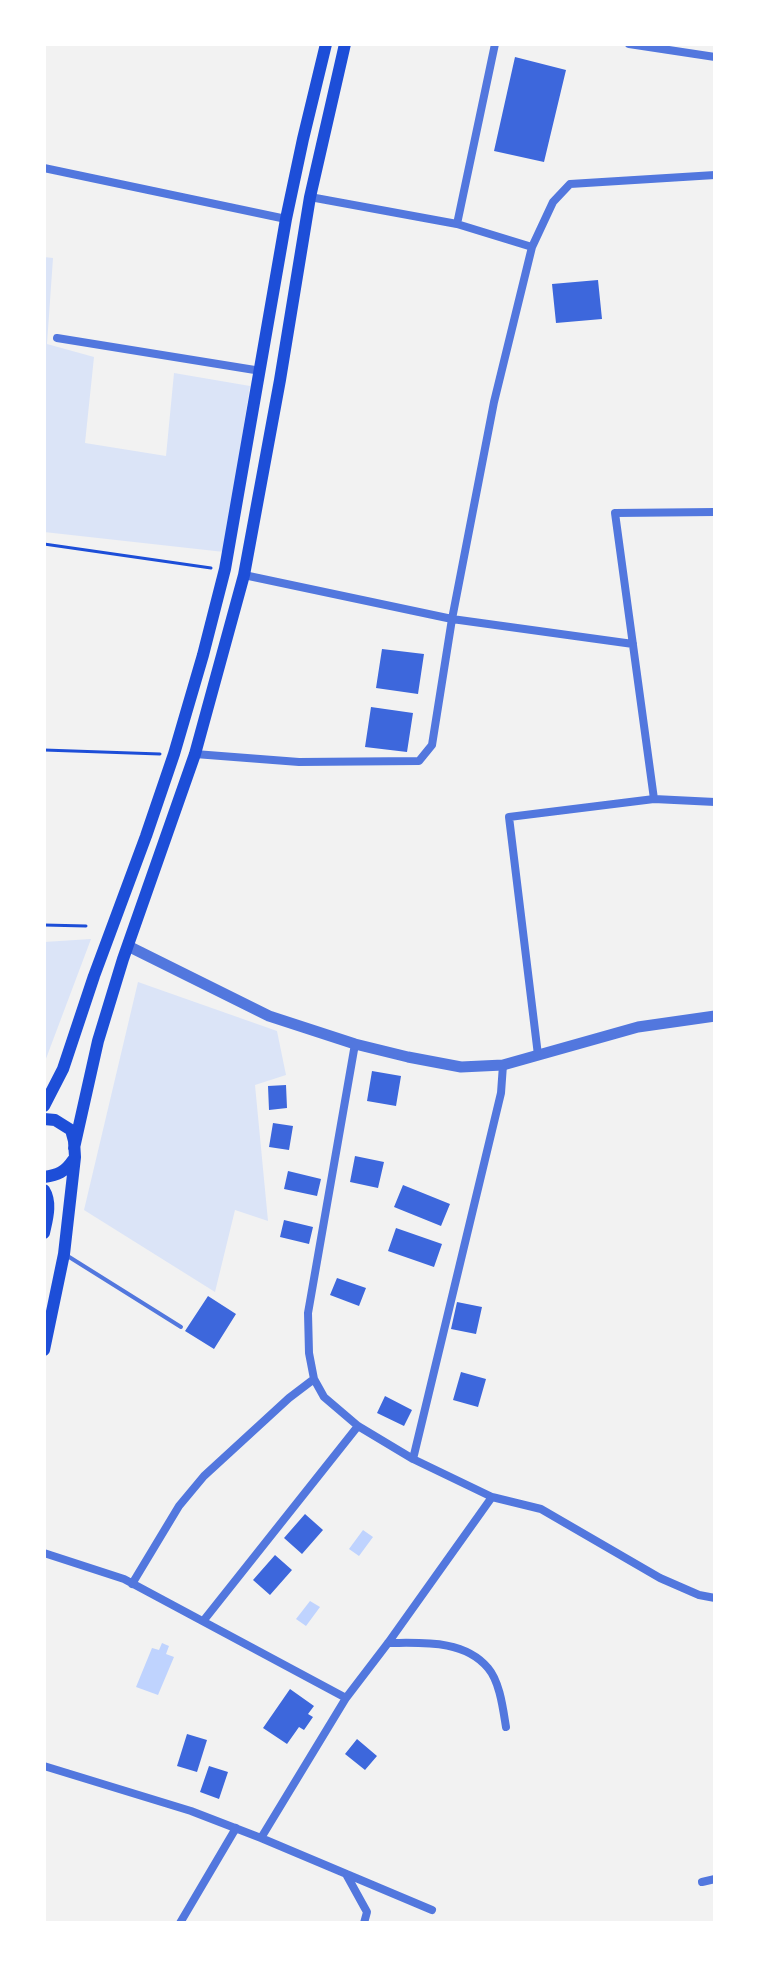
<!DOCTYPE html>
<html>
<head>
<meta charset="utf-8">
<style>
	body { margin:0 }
	#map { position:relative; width:759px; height:1967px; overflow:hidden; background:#f2f2f2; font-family:"DM Sans",sans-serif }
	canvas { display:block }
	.frame { position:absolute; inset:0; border:46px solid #fff; pointer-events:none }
</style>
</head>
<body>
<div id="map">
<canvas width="759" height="1967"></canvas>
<div class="frame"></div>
</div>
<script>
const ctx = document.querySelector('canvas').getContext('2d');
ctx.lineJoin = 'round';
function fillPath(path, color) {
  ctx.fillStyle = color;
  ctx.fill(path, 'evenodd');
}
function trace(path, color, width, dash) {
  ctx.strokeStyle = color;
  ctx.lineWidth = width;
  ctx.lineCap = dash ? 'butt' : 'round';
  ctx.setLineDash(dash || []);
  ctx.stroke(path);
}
const green = new Path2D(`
	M 44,257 L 53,258 L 47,344 L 94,357 L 85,443 L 166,456 L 174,373 L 250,386 L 224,552 L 44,532 Z
	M 91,939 L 44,1064 L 44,942 Z
	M 138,982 L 277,1031 L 286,1075 L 255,1085 L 268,1221 L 235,1210 L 215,1292 L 84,1210 Z`);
const water = new Path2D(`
	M 363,1530 L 373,1537 L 359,1556 L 349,1549 Z
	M 310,1601 L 320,1607 L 306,1626 L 296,1619 Z
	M 162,1643 L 169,1646 L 166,1654 L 174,1657 L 158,1695 L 136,1687 L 152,1648 L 159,1650 Z`);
const building = new Path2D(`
	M 515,57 L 566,70 L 544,162 L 494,151 Z
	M 598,280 L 602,319 L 556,323 L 552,284 Z
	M 382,649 L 424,654 L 418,694 L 376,688 Z
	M 371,707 L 413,713 L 407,752 L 365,747 Z
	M 372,1071 L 401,1076 L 396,1106 L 367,1101 Z
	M 286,1085 L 287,1108 L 269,1110 L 268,1086 Z
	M 273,1123 L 293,1126 L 289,1150 L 269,1147 Z
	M 355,1156 L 384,1162 L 378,1188 L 350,1182 Z
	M 288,1171 L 321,1179 L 317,1196 L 284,1189 Z
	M 403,1185 L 450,1204 L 441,1226 L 394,1207 Z
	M 284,1220 L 313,1227 L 309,1244 L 280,1237 Z
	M 396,1228 L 442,1244 L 434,1267 L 388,1251 Z
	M 337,1278 L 366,1288 L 359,1306 L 330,1295 Z
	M 208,1296 L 236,1314 L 214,1349 L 185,1331 Z
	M 457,1302 L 482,1307 L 476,1334 L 451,1329 Z
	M 461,1372 L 486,1379 L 478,1407 L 453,1400 Z
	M 385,1396 L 412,1410 L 404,1426 L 377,1413 Z
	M 305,1514 L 323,1530 L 302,1554 L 284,1538 Z
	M 275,1555 L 292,1570 L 270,1595 L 253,1580 Z
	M 290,1689 L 314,1706 L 308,1714 L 313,1717 L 304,1730 L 299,1727 L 287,1744 L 263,1728 Z
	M 187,1734 L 207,1740 L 197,1772 L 177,1766 Z
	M 357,1739 L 377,1756 L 365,1770 L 345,1754 Z
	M 209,1766 L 228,1772 L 219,1799 L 200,1792 Z`);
const path = new Path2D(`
	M 44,544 L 211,568
	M 44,750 L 160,754
	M 44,925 L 86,926`);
const service = new Path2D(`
	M 66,1255 L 181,1327`);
const minor = new Path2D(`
	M 629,44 L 715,57
	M 44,168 L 286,219
	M 310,197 L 457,224 L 532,247
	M 457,224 L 495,44
	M 57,338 L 261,371
	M 244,575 L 452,619 L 633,644
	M 195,754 L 299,762 L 419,761 L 432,745 L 452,619 L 494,402 L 532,247 L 553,202 L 570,184 L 715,175
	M 654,799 L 615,513 L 715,512
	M 355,1044 L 308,1313 L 309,1353 L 314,1379 L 324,1397 L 358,1426 L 413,1459 L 492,1497 L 541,1509 L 660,1578 L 699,1595 L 715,1598
	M 538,1055 L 509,817 L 654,799 L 715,802
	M 413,1459 L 501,1093 L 503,1065
	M 44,1553 L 124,1579 L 346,1698
	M 132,1584 L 179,1506 L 204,1476 L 289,1398 L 314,1379
	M 204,1620 L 358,1426
	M 388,1643 C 421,1643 464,1639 488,1668 C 500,1682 503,1709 506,1727
	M 44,1766 L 191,1811 L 261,1838 L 432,1910
	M 261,1838 L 346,1698 L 388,1643 L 492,1497
	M 346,1874 L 367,1912 L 364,1923
	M 702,1882 L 715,1879
	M 180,1923 L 236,1828`);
const tertiary = new Path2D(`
	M 128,946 L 269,1016 L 355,1044 L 408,1057 L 461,1067 L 503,1065 L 638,1027 L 715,1016`);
const secondary = new Path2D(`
	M 44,1106 L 63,1069 L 94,976 L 146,836 L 174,754 L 203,655 L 225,569 L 286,219 L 303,139 L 326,44
	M 44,1119 L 55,1120 L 71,1130 L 74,1141 L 75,1157 L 64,1254 L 44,1350
	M 74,1148 L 98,1041 L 123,959 L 195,754 L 244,575 L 280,380 L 310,197 L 345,44
	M 44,1177 C 58,1175 65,1172 73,1160
	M 44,1190 C 52,1203 47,1219 44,1233`);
fillPath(green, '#dbe4f7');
fillPath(water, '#bfd3fe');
fillPath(building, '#3d67dc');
trace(path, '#1d4ed8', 3);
trace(service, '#5277de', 4);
trace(minor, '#5277de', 8);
trace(tertiary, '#5277de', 11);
trace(secondary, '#1d4ed8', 12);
</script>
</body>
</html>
